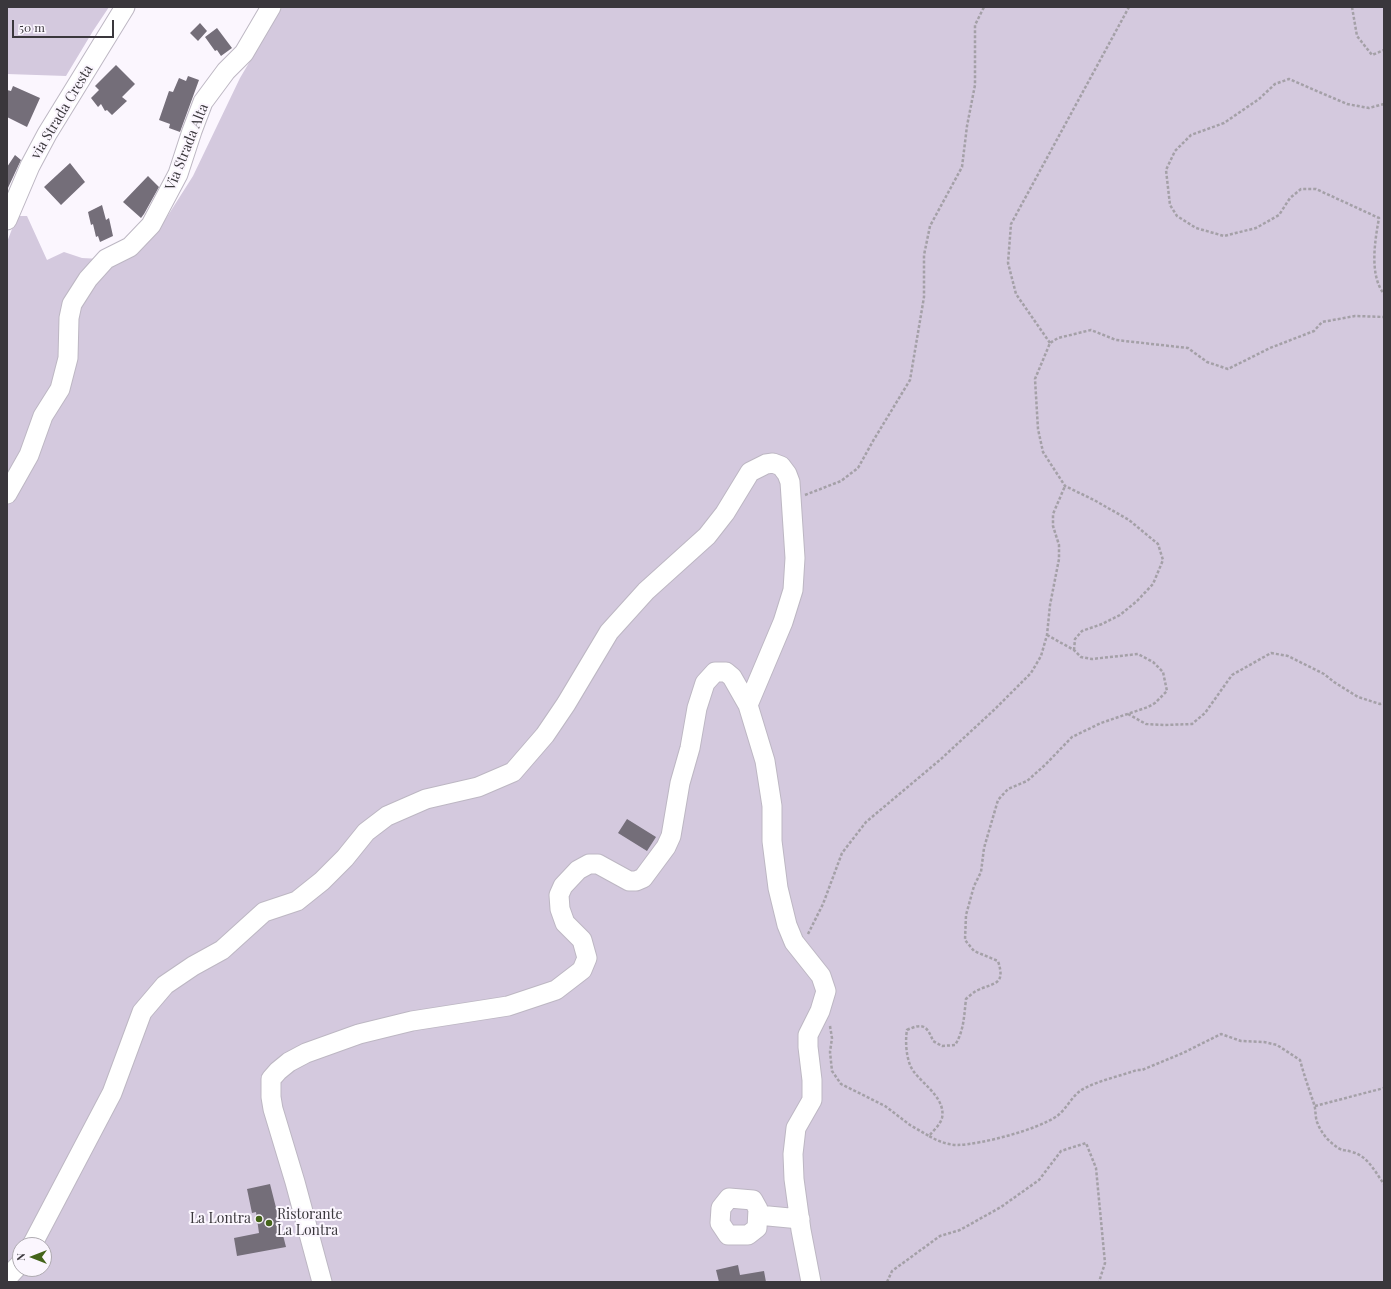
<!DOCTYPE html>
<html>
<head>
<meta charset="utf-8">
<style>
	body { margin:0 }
	#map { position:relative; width:1391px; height:1289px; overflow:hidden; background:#fbf6fe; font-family:"Playfair Display",serif }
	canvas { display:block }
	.frame { position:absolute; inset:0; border:8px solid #3a373c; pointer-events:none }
	.north { position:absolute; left:12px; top:1237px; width:40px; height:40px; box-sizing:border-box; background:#fbf6fe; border:1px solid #aeaab0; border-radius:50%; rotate:270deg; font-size:11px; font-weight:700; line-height:16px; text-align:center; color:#3a373c }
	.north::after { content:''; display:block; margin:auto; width:14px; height:18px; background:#44641a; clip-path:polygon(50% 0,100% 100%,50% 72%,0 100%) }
	.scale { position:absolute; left:12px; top:20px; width:102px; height:18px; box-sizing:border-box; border:2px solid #3a373c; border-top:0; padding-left:5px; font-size:12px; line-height:14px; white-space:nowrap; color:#3a373c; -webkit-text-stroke:3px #fbf6fe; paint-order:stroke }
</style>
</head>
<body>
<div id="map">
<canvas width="1391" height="1289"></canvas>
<div class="frame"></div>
<div class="north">N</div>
<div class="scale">50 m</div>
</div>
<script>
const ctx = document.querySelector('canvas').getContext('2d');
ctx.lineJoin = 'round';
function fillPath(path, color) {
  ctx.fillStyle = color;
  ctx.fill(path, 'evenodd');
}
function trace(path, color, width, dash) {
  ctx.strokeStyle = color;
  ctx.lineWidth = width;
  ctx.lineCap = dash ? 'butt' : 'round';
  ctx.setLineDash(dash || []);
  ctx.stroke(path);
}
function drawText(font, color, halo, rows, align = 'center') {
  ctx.font = font + ' "Playfair Display",serif';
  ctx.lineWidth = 4;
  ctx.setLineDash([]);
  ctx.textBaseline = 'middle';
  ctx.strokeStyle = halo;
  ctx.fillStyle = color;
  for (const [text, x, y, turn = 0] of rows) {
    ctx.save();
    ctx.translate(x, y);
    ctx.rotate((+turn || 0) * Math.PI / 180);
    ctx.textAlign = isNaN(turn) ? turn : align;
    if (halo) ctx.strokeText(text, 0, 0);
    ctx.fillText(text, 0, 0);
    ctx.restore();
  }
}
const green = new Path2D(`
	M 7,7 L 109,7 L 93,31 L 66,76 L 7,74 Z
	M 282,7 L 1384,7 L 1384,1282 L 7,1282 L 7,242 L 17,216 L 27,216 L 47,260 L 64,252 L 82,258 L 101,259 L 158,231 L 193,176 L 240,78 ZM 20,1245 L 44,1245 L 44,1269 L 20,1269 Z`);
const building = new Path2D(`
	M 200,23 L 207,31 L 198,41 L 190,33 Z
	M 217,28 L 232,48 L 221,56 L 217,50 L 215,51 L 205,37 Z
	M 116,65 L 135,84 L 122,97 L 127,101 L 112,115 L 107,110 L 105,111 L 101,104 L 98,107 L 91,98 L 99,90 L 95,86 Z
	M 188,76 L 199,80 L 180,132 L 169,128 L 170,124 L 159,120 L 169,91 L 173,92 L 179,78 L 186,81 Z
	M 13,86 L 40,98 L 27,127 L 7,117 L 7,90 L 11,91 Z
	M 15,155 L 21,160 L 7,190 L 7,167 Z
	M 70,163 L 85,182 L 61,205 L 44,187 Z
	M 148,176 L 159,187 L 144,214 L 141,218 L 123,202 Z
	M 102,205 L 106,220 L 109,218 L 113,236 L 100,242 L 98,236 L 96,237 L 93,224 L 91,225 L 88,212 Z
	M 627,819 L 656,837 L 647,851 L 618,833 Z
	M 270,1184 L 286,1247 L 237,1256 L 234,1238 L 259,1233 L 256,1212 L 252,1213 L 247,1189 Z
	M 738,1265 L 740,1275 L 764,1271 L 766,1282 L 719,1282 L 716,1270 Z`);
const path = new Path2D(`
	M 1352,7 L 1357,36 L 1372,55 L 1384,50
	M 1384,104 L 1369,108 L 1347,104 L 1289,79 L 1275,84 L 1259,99 L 1224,123 L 1191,135 L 1175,151 L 1166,170 L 1170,205 L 1177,216 L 1196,228 L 1224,236 L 1256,228 L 1279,215 L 1290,198 L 1301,189 L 1316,189 L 1379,218 C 1375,240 1369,275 1384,294
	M 1050,343 L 1016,294 L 1008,263 L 1011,224 L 1129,7
	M 805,495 L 841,481 L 858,468 L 873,441 L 910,380 L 924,297 L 924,255 L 930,226 L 962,167 L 967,126 L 975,85 L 975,25 L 984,7
	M 1047,635 L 1074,650 L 1081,657 L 1092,659 L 1138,654 L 1153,662 L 1163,672 L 1167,691 L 1155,703 L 1148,707 L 1101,723 L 1072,737 L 1045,765 L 1027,781 L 1008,789 L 998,800 L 984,848 L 981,872 L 974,886 L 966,915 L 965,940 L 974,951 L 998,961 C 1006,986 994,982 976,991 C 973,993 969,996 966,999 C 964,1016 964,1031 955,1045 L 942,1046 L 933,1041 C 927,1025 922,1023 907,1030 C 905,1041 906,1062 914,1072 C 924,1085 946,1099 942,1118 C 940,1125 933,1131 929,1136 C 938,1141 947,1145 958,1145 C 982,1144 1037,1130 1057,1116 C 1067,1109 1073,1093 1085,1088 C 1101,1080 1120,1076 1137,1070 L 1142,1070 L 1183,1053 L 1221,1034 L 1241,1041 L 1264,1042 L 1277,1045 L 1300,1060 C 1304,1075 1309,1089 1314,1104 C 1316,1110 1315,1116 1317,1122 C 1320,1130 1326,1139 1333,1144 C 1342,1152 1343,1149 1352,1152 C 1368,1156 1375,1172 1384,1184
	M 1074,650 L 1075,639 L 1082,631 L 1102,624 L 1120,615 L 1137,601 L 1153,584 L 1163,560 L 1158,544 L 1129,520 L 1094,500 L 1065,486 L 1043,452 L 1038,429 L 1035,379 L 1050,343 L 1058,338 L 1091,330 L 1116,340 L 1188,348 L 1207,362 L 1228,369 L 1270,348 L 1314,331 L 1322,322 L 1355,316 L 1384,317
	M 1128,714 L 1146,724 L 1165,725 L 1192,724 L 1205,713 L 1232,675 L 1271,653 L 1288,656 L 1324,674 L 1334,682 L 1358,697 L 1380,704 L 1384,703
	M 808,934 L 823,904 L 842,853 L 866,822 L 941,759 L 995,709 L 1031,673 L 1041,656 L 1047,635 L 1050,605 L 1059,559 L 1059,545 L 1053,526 L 1053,514 L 1065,486
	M 830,1026 L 832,1038 L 830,1052 L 832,1071 L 841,1084 L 885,1106 L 910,1125 L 929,1136
	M 1315,1106 L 1384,1088
	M 887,1282 L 892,1271 L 940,1236 L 960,1230 L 1001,1207 L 1039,1180 L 1061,1151 L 1086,1143 L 1096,1168 L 1105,1263 L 1099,1282`);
const minor = new Path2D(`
	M 7,220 L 30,166 L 47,134 L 125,7
	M 7,494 L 29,455 L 43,416 L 60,389 L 68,358 L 69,318 L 72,304 L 88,279 L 106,259 L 130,247 L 151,225 L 178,174 L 192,131 L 203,102 L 226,71 L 244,53 L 271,7
	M 748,705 L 765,761 L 772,806 L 772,841 L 778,888 L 787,925 L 794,942 L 821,976 L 826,991 L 820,1011 L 808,1035 L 808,1047 L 812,1080 L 812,1100 L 796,1128 L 793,1154 L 794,1179 L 801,1230 L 811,1282
	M 729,1198 L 753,1200 L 758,1209 L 757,1228 L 748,1235 L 728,1235 L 720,1223 L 721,1208 Z
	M 758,1215 L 800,1219
	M 32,1245 L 112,1093 L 142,1012 L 165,985 L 193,966 L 222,950 L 264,912 L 297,901 L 322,881 L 345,858 L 366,832 L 387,816 L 426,799 L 478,787 L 513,772 L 545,735 L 566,704 L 609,632 L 646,591 L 707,536 L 725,513 L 750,472 L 766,464 L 773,463 L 781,466 L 787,474 L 790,482 L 795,558 L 793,590 L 783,622 L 748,705 L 732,677 L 726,672 L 715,672 L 705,683 L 697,708 L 690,748 L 680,783 L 671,836 L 666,847 L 643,878 L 636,881 L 629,881 L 598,864 L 589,864 L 578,870 L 563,886 L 559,895 L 560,909 L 565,923 L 582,940 L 587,958 L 582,970 L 556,990 L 508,1006 L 412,1021 L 359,1034 L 306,1053 L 289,1062 L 278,1071 L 271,1079 L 271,1097 L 273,1109 L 295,1182 L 322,1282
	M 7,1278 L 20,1264`);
const markers = [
	[259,1219,4,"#44641a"],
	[269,1223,4,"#44641a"]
];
const streetNames = [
	["via Strada Cresta",62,112,-59],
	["Via Strada Alta",187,147,-68]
];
const poiNames = [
	["Ristorante",277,1215],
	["La Lontra",277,1231],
	["La Lontra",251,1219,"right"]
];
fillPath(green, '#d4c9de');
fillPath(building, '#746e79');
trace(minor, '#bdb7c3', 21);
trace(path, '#a4a0a7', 2.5, [3, 2]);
trace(minor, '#fff', 19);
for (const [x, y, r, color] of markers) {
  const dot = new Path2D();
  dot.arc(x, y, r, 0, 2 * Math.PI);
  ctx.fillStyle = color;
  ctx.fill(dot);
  trace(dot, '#fbf6fe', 1.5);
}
drawText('14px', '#3a373c', '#fbf6fe', streetNames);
drawText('14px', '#3a373c', '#fbf6fe', poiNames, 'left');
</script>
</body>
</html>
